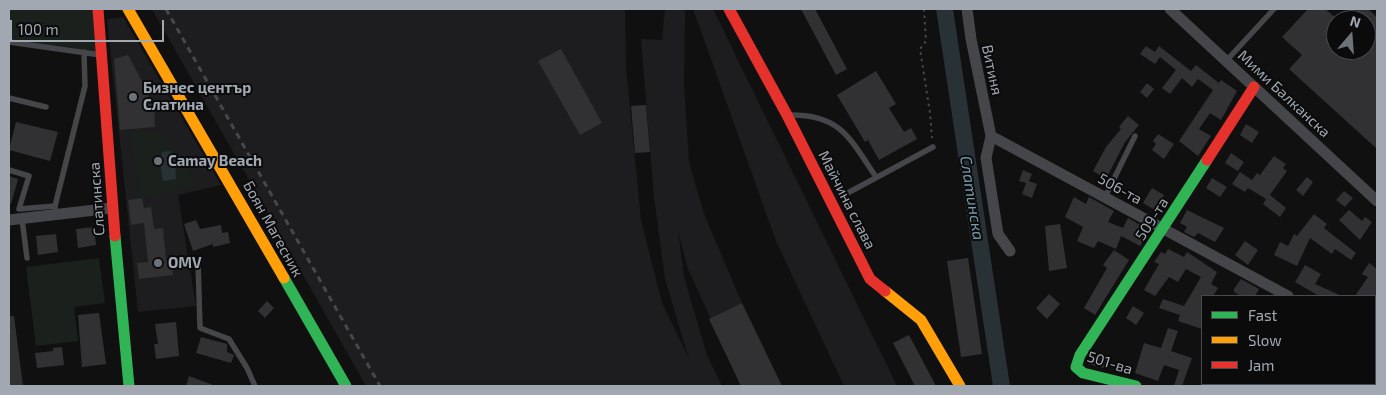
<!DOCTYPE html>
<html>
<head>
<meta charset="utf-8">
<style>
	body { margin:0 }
	#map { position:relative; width:1386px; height:395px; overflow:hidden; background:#101011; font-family:"Exo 2",sans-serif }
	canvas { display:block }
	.frame { position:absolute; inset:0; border:10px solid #a1a8b2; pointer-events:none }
	.legend { position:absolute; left:1201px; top:295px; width:175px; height:90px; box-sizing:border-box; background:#0b0b0c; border:1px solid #474a4e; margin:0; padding:6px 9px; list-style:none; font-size:15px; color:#a1a8b2 }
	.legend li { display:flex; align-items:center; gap:10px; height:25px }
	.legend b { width:25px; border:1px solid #474a4e }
	.north { position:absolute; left:1326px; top:10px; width:50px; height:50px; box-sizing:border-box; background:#0b0b0c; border:1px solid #474a4e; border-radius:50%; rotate:18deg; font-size:14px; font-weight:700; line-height:20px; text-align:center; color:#a1a8b2 }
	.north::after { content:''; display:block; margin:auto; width:18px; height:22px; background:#6e737a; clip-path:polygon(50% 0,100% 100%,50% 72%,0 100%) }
	.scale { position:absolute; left:10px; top:20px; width:154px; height:22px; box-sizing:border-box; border:2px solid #a1a8b2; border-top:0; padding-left:6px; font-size:15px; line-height:18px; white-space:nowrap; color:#a1a8b2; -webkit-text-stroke:4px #0b0b0c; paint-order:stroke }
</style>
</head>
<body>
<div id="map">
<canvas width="1386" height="395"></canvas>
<div class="frame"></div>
<ul class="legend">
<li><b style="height:6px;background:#30b455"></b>Fast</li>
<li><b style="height:6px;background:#ff9f0a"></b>Slow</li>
<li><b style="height:6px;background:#e5322d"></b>Jam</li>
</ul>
<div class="north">N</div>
<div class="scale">100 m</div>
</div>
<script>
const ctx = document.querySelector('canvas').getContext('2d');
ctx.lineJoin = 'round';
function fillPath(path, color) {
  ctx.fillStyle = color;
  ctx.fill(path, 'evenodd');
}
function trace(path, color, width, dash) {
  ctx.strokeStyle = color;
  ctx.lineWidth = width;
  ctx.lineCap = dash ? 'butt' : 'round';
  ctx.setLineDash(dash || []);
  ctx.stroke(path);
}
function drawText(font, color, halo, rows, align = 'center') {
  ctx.font = font + ' "Exo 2",sans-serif';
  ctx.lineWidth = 4;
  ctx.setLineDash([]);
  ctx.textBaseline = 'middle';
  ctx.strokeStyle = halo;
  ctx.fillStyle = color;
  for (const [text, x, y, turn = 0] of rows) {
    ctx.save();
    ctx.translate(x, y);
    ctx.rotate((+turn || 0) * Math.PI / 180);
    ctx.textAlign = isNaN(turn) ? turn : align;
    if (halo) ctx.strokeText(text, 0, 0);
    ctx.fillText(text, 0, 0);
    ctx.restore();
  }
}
const built = new Path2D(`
	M 152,9 L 625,9 L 626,67 L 641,220 L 662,303 L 689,359 L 665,279 L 654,197 L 641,39 L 662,40 L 665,9 L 685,9 L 684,86 L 689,162 L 704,214 L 742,303 L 711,319 L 688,269 L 678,231 L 684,277 L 707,355 L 722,386 L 366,386 Z
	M 693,9 L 713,9 L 897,386 L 844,386 L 776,241 Z
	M 123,17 L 221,185 L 178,195 L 196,306 L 138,312 L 107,19 Z`);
const green = new Path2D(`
	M 9,9 L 98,9 L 103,55 L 9,42 Z
	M 162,131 L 199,187 L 140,198 L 131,135 Z
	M 99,258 L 105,303 L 74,307 L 78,341 L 36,346 L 26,267 Z`);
const water = new Path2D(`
	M 936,9 L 953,9 L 1010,386 L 993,386 Z
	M 171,151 L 175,159 L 176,179 L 163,181 L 160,162 L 162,152 Z`);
const building = new Path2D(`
	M 801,9 L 815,9 L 847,69 L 836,75 Z
	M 1308,9 L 1325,9 L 1336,18 L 1336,50 L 1366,50 L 1366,20 L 1348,20 L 1358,9 L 1368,9 L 1377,17 L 1377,149 L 1289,69 L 1302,55 L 1282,37 Z
	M 1146,46 L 1155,52 L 1159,46 L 1191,71 L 1196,65 L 1219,83 L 1221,80 L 1237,91 L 1221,120 L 1210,113 L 1199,129 L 1211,136 L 1198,156 L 1179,141 L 1213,90 L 1198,79 L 1192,87 L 1182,78 L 1170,94 L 1162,88 L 1176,70 L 1160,57 L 1155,64 L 1140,54 Z
	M 561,49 L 602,123 L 580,135 L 538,61 Z
	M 128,55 L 148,92 L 149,104 L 154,104 L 155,127 L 120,130 L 114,59 Z
	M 876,71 L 896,104 L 889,108 L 904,132 L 911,128 L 917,139 L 879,160 L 868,140 L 865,142 L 837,95 Z
	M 1147,83 L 1154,89 L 1147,98 L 1140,92 Z
	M 646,105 L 650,152 L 635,153 L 631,106 Z
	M 1128,116 L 1139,125 L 1125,142 L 1106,179 L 1093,171 L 1106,147 L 1121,129 L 1119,127 Z
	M 16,122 L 58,132 L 50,161 L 9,150 Z
	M 1246,124 L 1259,132 L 1252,143 L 1240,135 Z
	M 1158,134 L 1174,144 L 1164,159 L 1152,150 L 1156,144 L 1153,141 Z
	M 1231,153 L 1244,162 L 1238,171 L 1225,163 Z
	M 1274,156 L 1286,164 L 1283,168 L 1287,171 L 1270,195 L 1286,208 L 1280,217 L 1263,204 L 1266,199 L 1248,188 L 1245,192 L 1232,184 L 1240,172 L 1252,180 L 1257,173 L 1260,175 Z
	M 1023,170 L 1032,174 L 1029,181 L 1037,184 L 1032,198 L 1022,194 L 1026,183 L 1019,181 Z
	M 9,176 L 18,179 L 11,204 L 9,203 Z
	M 1307,177 L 1313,182 L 1303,196 L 1296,190 Z
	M 1212,178 L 1227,187 L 1220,197 L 1206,188 Z
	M 1152,188 L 1164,195 L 1155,210 L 1143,203 Z
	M 1344,191 L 1353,198 L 1345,207 L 1336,200 Z
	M 1074,197 L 1086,204 L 1089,197 L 1114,211 L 1108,222 L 1123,228 L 1128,218 L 1151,231 L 1140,246 L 1121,236 L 1116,249 L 1098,241 L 1094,248 L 1077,241 L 1083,227 L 1065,217 Z
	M 142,198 L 144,208 L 151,207 L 154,229 L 163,228 L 166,260 L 171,259 L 173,275 L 139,279 L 137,263 L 148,262 L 144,223 L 131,225 L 128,200 Z
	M 1187,210 L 1224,228 L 1215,242 L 1198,233 L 1194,237 L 1184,232 L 1187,227 L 1180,223 Z
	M 1349,210 L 1362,221 L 1365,217 L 1372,222 L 1360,240 L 1339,220 Z
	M 1314,214 L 1327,224 L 1324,228 L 1356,253 L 1351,260 L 1335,249 L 1332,254 L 1310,238 L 1297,266 L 1274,255 L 1280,242 L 1288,246 L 1294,234 L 1297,236 Z
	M 196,220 L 200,229 L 221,225 L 222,233 L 228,232 L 230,243 L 213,247 L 213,244 L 193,251 L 184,224 Z
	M 1060,224 L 1067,268 L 1049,271 L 1045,226 Z
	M 94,227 L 96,245 L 78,248 L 76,229 Z
	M 56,234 L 58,252 L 38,255 L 36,236 Z
	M 1245,241 L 1258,250 L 1248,265 L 1235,255 Z
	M 1168,249 L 1184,257 L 1187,252 L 1217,272 L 1211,284 L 1218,288 L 1213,296 L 1202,296 L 1202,329 L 1178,321 L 1180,315 L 1159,308 L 1163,299 L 1184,306 L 1201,277 L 1186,269 L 1178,282 L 1169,277 L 1155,296 L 1144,290 L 1159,264 L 1154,262 L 1161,252 L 1165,254 Z
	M 1114,250 L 1129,260 L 1095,315 L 1084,308 L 1107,268 L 1103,265 Z
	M 968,258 L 982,354 L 961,357 L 947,261 Z
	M 1369,263 L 1377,269 L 1377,296 L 1355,296 L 1368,277 L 1362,274 Z
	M 1305,265 L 1321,274 L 1315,284 L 1342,296 L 1319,296 L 1295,282 Z
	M 1241,279 L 1259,289 L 1255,296 L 1241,296 L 1234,292 L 1234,289 Z
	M 1049,294 L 1060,304 L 1047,319 L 1036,308 Z
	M 267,301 L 274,308 L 265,318 L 258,311 Z
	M 742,303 L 782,386 L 741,386 L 709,319 Z
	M 1133,306 L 1144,313 L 1136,325 L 1126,318 Z
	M 99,313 L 106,364 L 82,367 L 78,315 Z
	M 9,316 L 14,316 L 23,386 L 9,386 Z
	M 176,322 L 179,356 L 156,359 L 154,344 L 158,344 L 155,324 Z
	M 1168,328 L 1178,331 L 1171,351 L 1192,358 L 1182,386 L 1174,386 L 1179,370 L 1164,365 L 1158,381 L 1135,373 L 1144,343 L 1161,348 Z
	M 909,335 L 936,386 L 915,386 L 893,343 Z
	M 201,337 L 227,344 L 227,352 L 234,355 L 231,363 L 196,353 Z
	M 62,347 L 64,365 L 37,368 L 35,353 L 53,351 L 53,348 Z
	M 1094,352 L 1108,359 L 1104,368 L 1088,364 Z
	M 189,376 L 213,385 L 213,386 L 186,386 Z`);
const path = new Path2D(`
	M 924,9 L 926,41 L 920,49 L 930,113 L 932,138`);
const lane = new Path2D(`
	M 9,42 L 101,55
	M 1226,61 L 1274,9
	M 9,98 L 46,107
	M 789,115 C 841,114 850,139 876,177
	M 9,170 L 29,176 L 19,209 L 55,206
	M 844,195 L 933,147
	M 1105,197 L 1135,136
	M 55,215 L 55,206 L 85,86 L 84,52
	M 22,219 L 27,258
	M 198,261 L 200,328 L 229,339 L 247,368 L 255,386`);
const street = new Path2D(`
	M 967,9 L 971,39 L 991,136 L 986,158 L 998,234 L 1010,251
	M 1170,9 L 1377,201
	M 991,136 L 1288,296
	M 9,220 L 112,208
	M 1375,342 L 1377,343
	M 1293,386 L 1293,384`);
const fast = new Path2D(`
	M 115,236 L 129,386
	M 284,278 L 346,386
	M 1136,386 L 1083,373 L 1076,367 L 1080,355 L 1207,160`);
const slow = new Path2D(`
	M 128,9 L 284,278
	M 885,291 L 921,320 L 960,386`);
const jam = new Path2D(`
	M 98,9 L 115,236
	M 729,9 L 787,115 L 870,279 L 885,291
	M 1207,160 L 1254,87`);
const rail = new Path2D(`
	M 166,9 L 380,386`);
const markers = [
	[133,97,5,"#6e737a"],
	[158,161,5,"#6e737a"],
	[158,263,5,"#6e737a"]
];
const streetNames = [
	["Витиня",992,70,78],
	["Мими Балканска",1284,94,43],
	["506-та",1120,189,29],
	["Слатинска",97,199,-94],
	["Майчина слава",847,200,63],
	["509-та",1152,219,-57],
	["Боян Магесник",273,229,61],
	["501-ва",1110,363,17]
];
const poiNames = [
	["Бизнес център",143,88],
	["Слатина",143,105],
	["Camay Beach",168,161],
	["OMV",168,263]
];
const waterNames = [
	["Слатинска",972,198,81]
];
fillPath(built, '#1d1d1f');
fillPath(green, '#1a201b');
fillPath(water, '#283135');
fillPath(building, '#313133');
trace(path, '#46484b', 2, [2.5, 4]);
trace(lane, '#454649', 5.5);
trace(street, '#454649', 11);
trace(fast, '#30b455', 11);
trace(slow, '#ff9f0a', 11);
trace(jam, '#e5322d', 11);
trace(rail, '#454749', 3, [6, 5]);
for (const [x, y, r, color] of markers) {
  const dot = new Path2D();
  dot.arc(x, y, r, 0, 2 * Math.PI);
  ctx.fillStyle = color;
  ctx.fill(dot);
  trace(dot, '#0b0b0c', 2);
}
drawText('15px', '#a1a8b2', '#0b0b0c', streetNames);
drawText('bold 15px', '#a1a8b2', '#0b0b0c', poiNames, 'left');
drawText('italic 16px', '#779bad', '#0b0b0c', waterNames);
</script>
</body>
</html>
